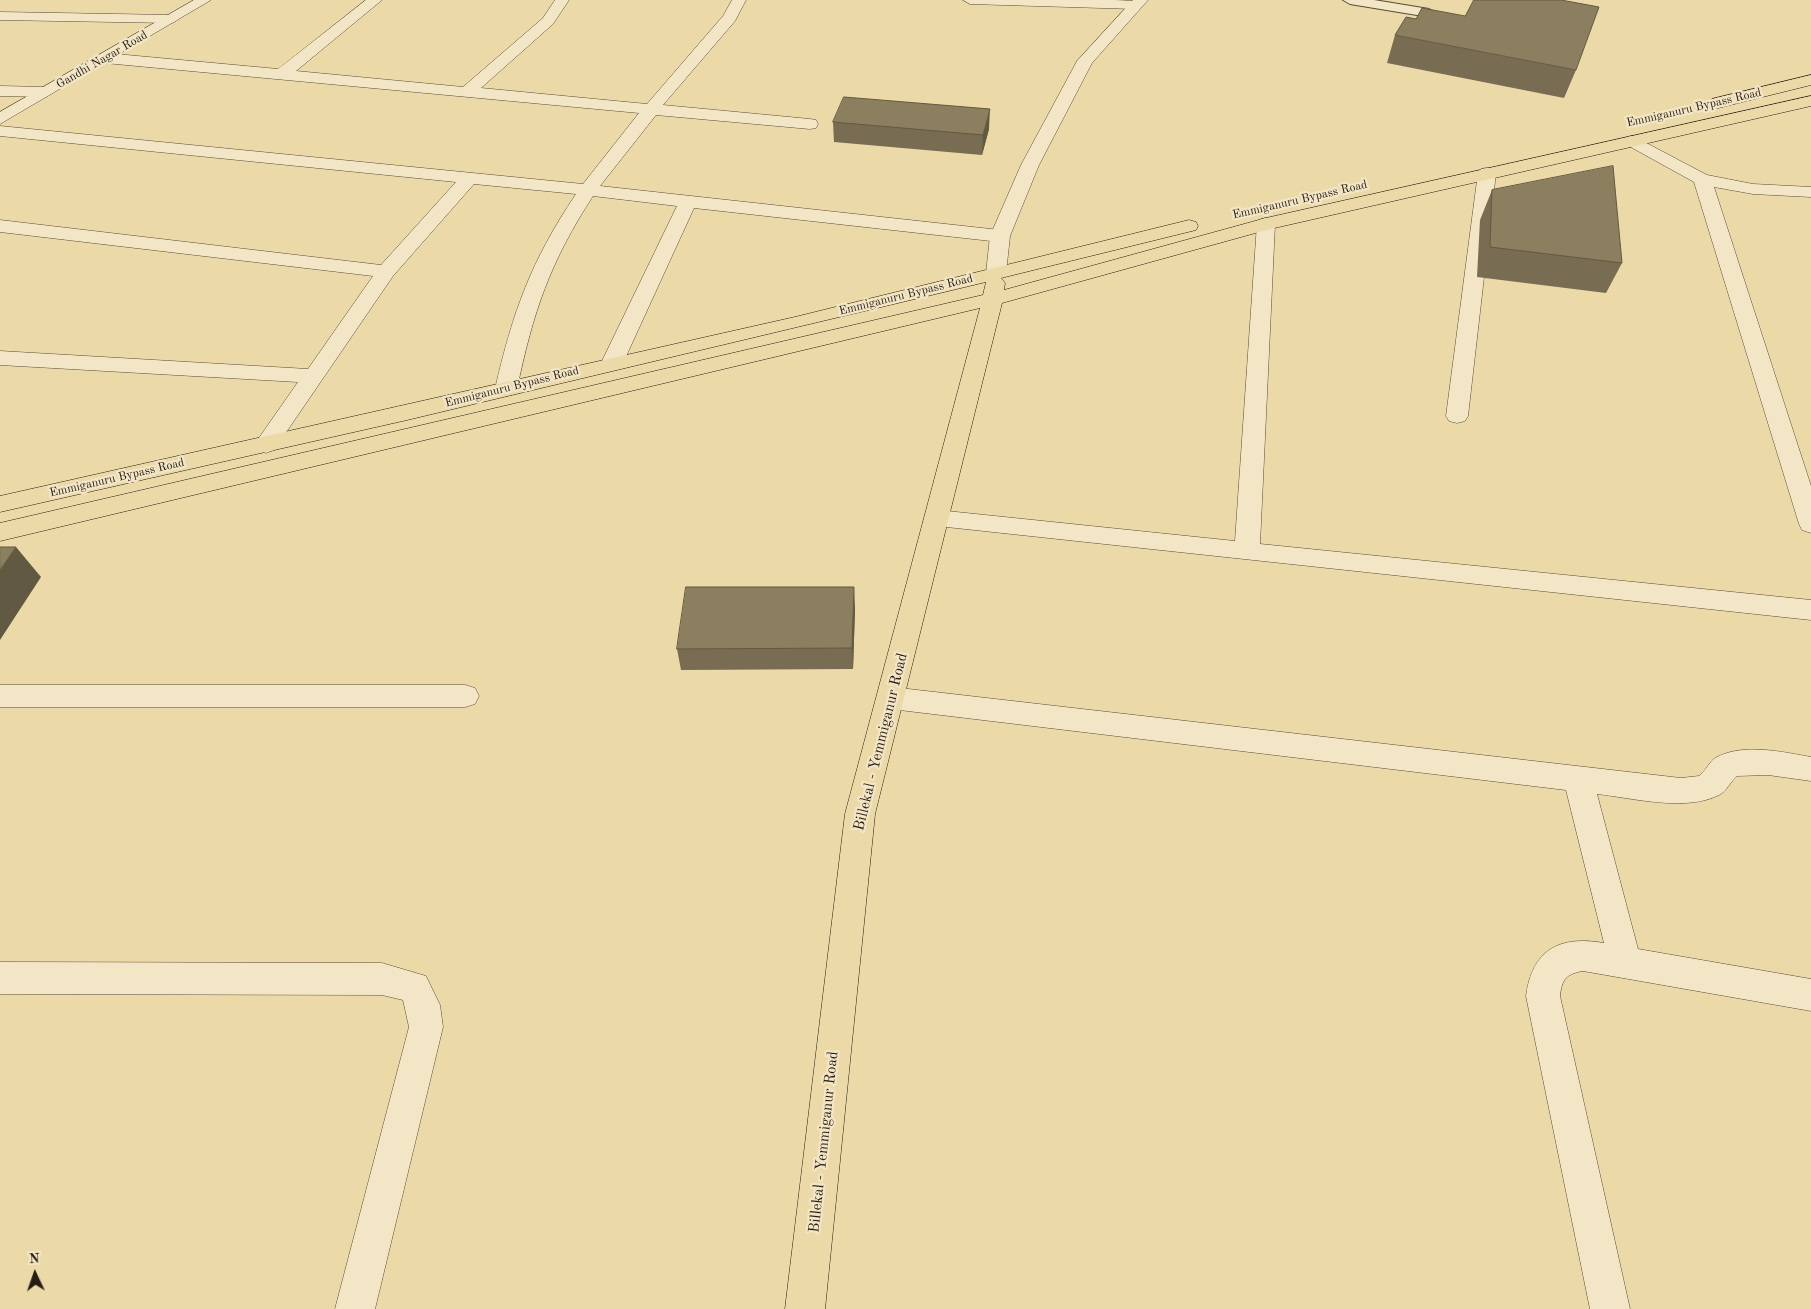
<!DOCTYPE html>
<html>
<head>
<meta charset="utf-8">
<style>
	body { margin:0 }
	#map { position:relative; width:1811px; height:1309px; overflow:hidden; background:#ecd9a8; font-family:"Old Standard TT",serif }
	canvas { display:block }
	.north { position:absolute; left:10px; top:1249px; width:50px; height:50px; -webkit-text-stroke:4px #f3e6c6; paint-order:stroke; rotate:357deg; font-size:14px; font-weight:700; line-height:20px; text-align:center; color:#251d13 }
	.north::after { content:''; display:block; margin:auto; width:18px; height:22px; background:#251d13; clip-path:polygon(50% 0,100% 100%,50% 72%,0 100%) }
</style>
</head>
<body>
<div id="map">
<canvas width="1811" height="1309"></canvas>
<div class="north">N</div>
</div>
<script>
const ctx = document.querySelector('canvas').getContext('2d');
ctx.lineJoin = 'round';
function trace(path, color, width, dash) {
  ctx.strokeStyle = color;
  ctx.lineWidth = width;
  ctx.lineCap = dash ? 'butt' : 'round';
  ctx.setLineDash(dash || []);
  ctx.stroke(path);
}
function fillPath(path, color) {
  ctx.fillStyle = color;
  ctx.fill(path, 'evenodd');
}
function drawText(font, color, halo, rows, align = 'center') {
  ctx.font = font + ' "Old Standard TT",serif';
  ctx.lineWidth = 4.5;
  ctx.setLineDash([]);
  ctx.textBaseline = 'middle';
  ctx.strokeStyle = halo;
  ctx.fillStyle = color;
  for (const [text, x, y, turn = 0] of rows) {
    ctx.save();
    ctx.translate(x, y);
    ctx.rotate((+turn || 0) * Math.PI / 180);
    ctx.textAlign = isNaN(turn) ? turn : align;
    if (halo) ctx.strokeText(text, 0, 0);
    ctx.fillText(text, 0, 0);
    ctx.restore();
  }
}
const service = new Path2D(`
	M 1343,0 L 1374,0 L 1429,9 L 1436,13 L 1429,17 L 1350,4 Z`);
const minor = new Path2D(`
	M 366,0 L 382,0 L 296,71 L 463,87 L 543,18 L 555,0 L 569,0 L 553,24 L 481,88 L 647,104 L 723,16 L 732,0 L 746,0 L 735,21 L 663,105 L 810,119 L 816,120 L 818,124 L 816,128 L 810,129 L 656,115 L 600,186 L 1000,230 L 1007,232 L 1010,236 L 1007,240 L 1000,242 L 694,208 L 623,363 L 620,368 L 612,370 L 604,368 L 601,363 L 677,206 L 593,196 C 550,262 533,312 517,389 L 514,394 L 506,396 L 498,394 L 495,389 C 513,311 531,261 576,194 L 474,184 L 393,276 L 274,450 L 266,453 L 258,450 L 254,445 L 298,382 L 0,365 L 0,351 L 308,369 L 373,276 L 0,232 L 0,220 L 381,265 L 456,182 L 0,136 L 0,126 L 583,184 L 639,113 L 105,63 L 97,58 L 105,53 L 278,69 Z
	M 963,0 L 1115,0 L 1135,1 L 1142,5 L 1135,9 L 970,4 Z
	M 0,12 L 172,15 L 179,19 L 172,23 L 0,20 Z
	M 0,86 L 46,87 L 54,92 L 46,97 L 0,96 Z
	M 1633,136 L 1707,175 L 1753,184 L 1811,187 L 1811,197 L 1753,194 L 1714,187 L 1811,486 L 1811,533 L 1802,530 L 1799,524 L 1694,182 L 1627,145 L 1624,141 L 1627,137 Z
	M 1487,168 L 1493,169 L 1496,173 L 1468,416 L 1465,421 L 1457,423 L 1449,421 L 1446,416 L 1478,173 L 1481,169 Z
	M 1266,218 L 1273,220 L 1275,224 L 1260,544 L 1811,600 L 1811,620 L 928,525 L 925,519 L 928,513 L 937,510 L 1235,541 L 1257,224 L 1259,220 Z
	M 0,685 L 465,685 L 475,688 L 479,696 L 475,704 L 465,707 L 0,707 Z
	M 891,687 L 1681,778 L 1699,776 C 1706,771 1710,760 1717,757 C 1744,743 1783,752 1811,757 L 1811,781 L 1768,775 L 1737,776 C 1730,782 1727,791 1719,795 C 1686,812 1633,798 1597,794 L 1638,949 L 1811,979 L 1811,1011 L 1583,971 C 1566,974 1562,979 1560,996 L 1630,1309 L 1590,1309 L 1526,996 C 1532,950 1559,935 1604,943 L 1566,790 L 891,709 L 881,706 L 877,698 L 881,690 Z
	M 0,962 L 382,963 L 426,976 L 440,1005 L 443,1027 L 375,1309 L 335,1309 L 409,1027 L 403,1000 L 382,995 L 0,994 Z`);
const tertiary = new Path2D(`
	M 194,0 L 211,0 L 0,124 L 0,112 Z
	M 1133,0 L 1148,0 L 1092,63 L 1039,165 L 1010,236 L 1006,273 L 1003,277 L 996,279 L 989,277 L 986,273 L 990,236 L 1021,165 L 1077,61 Z`);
const primary = new Path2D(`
	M 1811,75 L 1811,85 L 1718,108 L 1712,107 L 1710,103 L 1712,99 Z
	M 1811,96 L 1811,106 L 1270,229 L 1002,303 L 875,814 L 825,1309 L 785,1309 L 845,814 L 980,308 L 0,541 L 0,523 L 983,295 L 986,282 L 407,420 L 0,512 L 0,496 L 795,317 L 1189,220 L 1196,222 L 1198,226 L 1196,230 L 1001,278 L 1005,283 L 1004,290 L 1266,218 Z`);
const wall = new Path2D(`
	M 1395,35 L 1576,70 L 1564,98 L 1387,63 Z
	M 833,122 L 989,129 L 982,155 L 834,142 Z
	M 1492,190 L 1622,263 L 1606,293 L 1477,277 L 1480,220 Z
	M 855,608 L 853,669 L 681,670 L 677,649 Z`);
const shadedWall = new Path2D(`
	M 990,109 L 989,129 L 982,155 L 983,135 Z
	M 16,547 L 41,577 L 0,640 L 0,570 Z
	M 854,587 L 855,608 L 853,669 L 852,648 Z`);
const building = new Path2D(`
	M 1474,0 L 1561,0 L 1599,7 L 1576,70 L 1395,35 L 1406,17 L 1416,19 L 1422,8 L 1465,16 Z
	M 844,97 L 990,109 L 983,135 L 833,122 Z
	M 1613,166 L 1622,263 L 1490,247 L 1492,190 Z
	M 0,547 L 16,547 L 0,570 Z
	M 686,587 L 854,587 L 852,648 L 677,649 Z`);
const farStreetnames = [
	["Gandhi Nagar Road",102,60,-30],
	["Emmiganuru Bypass Road",1694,108,-13],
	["Emmiganuru Bypass Road",1300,200,-13],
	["Emmiganuru Bypass Road",906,295,-14],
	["Emmiganuru Bypass Road",512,387,-14],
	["Emmiganuru Bypass Road",117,478,-13]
];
const streetNames = [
	["Billekal - Yemmiganur Road",881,742,-76],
	["Billekal - Yemmiganur Road",824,1142,-84]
];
trace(service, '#574c38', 2);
trace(minor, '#574c38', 1);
trace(tertiary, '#574c38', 1);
trace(primary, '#251d13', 1);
fillPath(service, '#f3e6c6');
fillPath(minor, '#f3e6c6');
fillPath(tertiary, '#f3e6c6');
fillPath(primary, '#ecd9a8');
fillPath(wall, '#786d53');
fillPath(shadedWall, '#625943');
fillPath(building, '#8c7f60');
trace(building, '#625943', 1);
drawText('12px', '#251d13', '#f3e6c6', farStreetnames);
drawText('15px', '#251d13', '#f3e6c6', streetNames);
</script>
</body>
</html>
